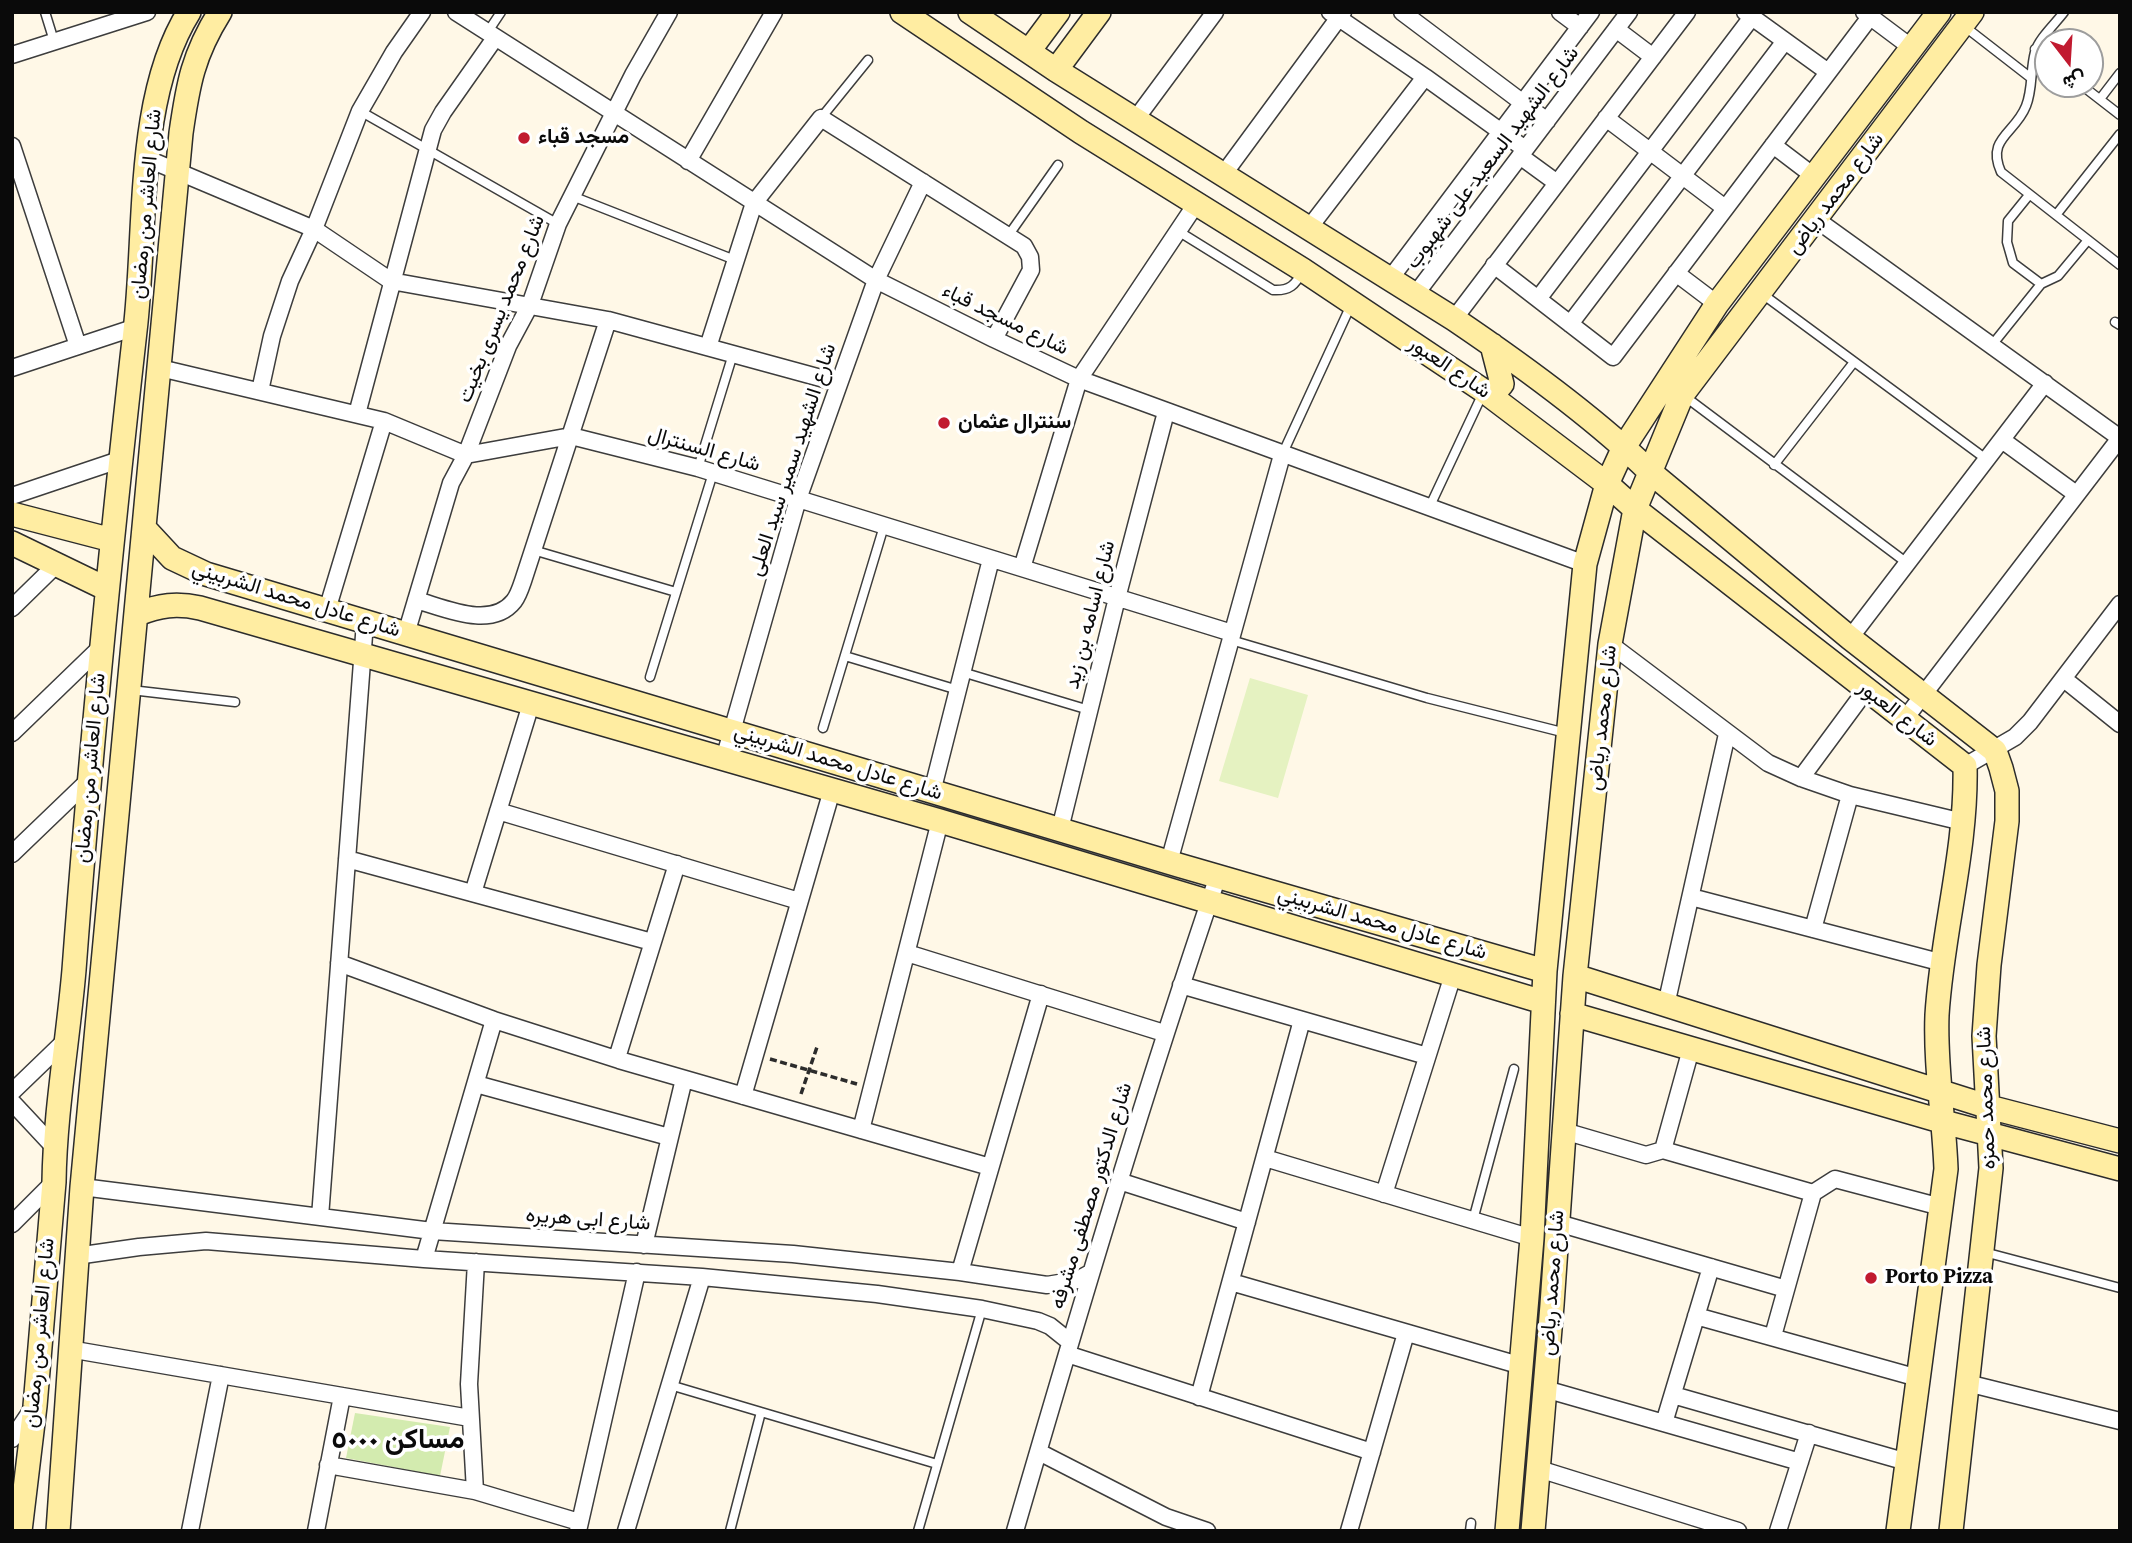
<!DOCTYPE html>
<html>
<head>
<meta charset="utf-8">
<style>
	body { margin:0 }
	#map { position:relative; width:2132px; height:1543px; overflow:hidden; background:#fff8e7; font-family:"Source Serif 4",Vazirmatn,serif }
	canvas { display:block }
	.frame { position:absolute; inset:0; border:14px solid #0a0a0a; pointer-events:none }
	.north { position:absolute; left:2034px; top:28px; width:70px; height:70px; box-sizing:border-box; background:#fff; border:2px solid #9d9d9d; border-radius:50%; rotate:163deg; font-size:19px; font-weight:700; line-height:28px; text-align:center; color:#0a0a0a }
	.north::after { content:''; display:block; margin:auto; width:24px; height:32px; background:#c11a30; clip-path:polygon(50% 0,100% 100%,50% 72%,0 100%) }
</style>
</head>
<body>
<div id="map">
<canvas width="2132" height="1543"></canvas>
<div class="frame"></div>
<div class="north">ش</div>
</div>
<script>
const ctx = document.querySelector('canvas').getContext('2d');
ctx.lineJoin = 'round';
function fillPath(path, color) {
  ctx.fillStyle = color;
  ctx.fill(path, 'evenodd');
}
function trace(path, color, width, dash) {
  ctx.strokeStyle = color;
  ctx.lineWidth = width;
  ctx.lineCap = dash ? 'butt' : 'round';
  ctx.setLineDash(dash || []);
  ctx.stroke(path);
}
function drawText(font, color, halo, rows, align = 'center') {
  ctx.font = font + ' "Source Serif 4",Vazirmatn,serif';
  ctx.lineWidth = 7;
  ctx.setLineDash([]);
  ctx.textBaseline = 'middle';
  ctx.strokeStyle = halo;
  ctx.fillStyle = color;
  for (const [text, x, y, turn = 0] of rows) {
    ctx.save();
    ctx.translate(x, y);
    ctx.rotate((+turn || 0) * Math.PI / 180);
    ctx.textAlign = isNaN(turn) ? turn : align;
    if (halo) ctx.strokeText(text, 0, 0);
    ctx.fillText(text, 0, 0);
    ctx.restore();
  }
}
const green = new Path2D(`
	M 355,1413 L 450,1427 L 440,1476 L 346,1458 Z`);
const pitch = new Path2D(`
	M 1250,678 L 1308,695 L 1278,798 L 1219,781 Z`);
const path = new Path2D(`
	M 770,1059 L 857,1084
	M 801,1094 L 817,1047`);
const lane = new Path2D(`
	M 45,12 L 54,41
	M 2064,12 C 2056,23 2039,38 2035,52 C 2030,70 2033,89 2026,106 C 2015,134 1986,138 2001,172 L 2120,265
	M 1964,26 L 2031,78
	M 487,33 L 501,12
	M 2035,49 L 2048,59
	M 2080,84 L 2120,115
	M 2100,99 L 2120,73
	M 360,111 L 558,224
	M 821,118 L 868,60
	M 2029,195 L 2008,221 L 2007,242 L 2013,263 L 2041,284
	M 572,196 L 735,260
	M 2056,215 L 2120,134
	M 1178,231 L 1273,290 C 1290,291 1295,285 1303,271
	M 1008,236 L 1058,165
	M 1761,293 L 1986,459
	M 2115,322 L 2120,325
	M 1992,345 L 2041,284 L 2058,276 L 2088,240
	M 1683,395 L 1907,563
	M 1282,455 L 1351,305
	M 1774,465 L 1854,362
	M 698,468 L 733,354
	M 1429,508 L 1483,393
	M 533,550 L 676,592
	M 1231,640 L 1427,698 L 1566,733
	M 845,656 L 958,690
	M 962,672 L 1089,710
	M 650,677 L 713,473
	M 131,690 L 235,702
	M 823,728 L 884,526
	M 1473,1220 L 1514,1069
	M 1984,1252 L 2120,1288
	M 670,1385 L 761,1412 L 730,1531
	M 761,1412 L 937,1464
	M 918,1531 L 982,1309
	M 1470,1531 L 1471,1523`);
const street = new Path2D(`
	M 456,12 L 876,280 L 994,339 L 1079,379 L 1585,564
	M 1330,12 L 1425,77 L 1525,149
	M 1402,12 L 1547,121
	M 1560,12 L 1580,27
	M 1745,12 L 1828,72
	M 1864,12 L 1912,48
	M 1616,29 L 1653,57
	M 12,55 L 147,12
	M 1606,118 L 1725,208
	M 1135,120 L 1215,12
	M 1773,145 L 1815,177
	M 12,146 L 78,346
	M 1520,156 L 1557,183
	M 148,159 L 314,229 L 391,281 L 608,320 L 839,383
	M 688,161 L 774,12
	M 1223,175 L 1343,12
	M 1817,220 L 2120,438
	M 1309,228 L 1425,77
	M 1494,265 L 1613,357 L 1870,17
	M 1676,273 L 1717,304
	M 1390,279 L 1591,12
	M 1415,295 L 1629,12
	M 1538,299 L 1752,17
	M 1454,319 L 1687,12
	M 1570,324 L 1785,41
	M 708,347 L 754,203 L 821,118 L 1024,246 L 1030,257 L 1031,270 L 994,339
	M 12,368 L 136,327
	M 160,368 L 384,421 L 466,455 L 571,436 L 698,468 L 1232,633
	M 260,391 L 272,336 L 290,281 L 314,229 L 360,111 L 394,52 L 422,12
	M 357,414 L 433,130 L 443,112 L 495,38
	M 2002,440 L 2076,494
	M 12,496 L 119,460
	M 1022,568 L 1079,379 L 1196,204
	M 416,600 C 445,608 491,630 514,601 C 518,596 521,587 523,581 L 608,320
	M 12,608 L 57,564
	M 327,610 L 384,421
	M 406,634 L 451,483 L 466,455 L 508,346 L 530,305 L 558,224 L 633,75 L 669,12
	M 1850,638 L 2045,383
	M 1610,644 L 1768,763 L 1801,778 L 1850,795 L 1963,822
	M 2064,679 L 2120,724
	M 1904,720 L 2120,438
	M 12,733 L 102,646
	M 724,759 L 798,499 L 876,280 L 923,182
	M 1965,766 L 2015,737 L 2030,722 L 2120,604
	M 1801,778 L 1866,690
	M 932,792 L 991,559
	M 498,811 L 799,901
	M 1060,829 L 1117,598 L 1166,412
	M 12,854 L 88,781
	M 347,859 L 652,942
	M 1169,862 L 1282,455
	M 473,893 L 531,704
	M 1691,897 L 1943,963
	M 1813,929 L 1850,795
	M 907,953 L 1164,1033
	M 339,963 L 494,1020 L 619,1060 L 990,1167
	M 1181,985 L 1427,1056
	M 1666,1005 L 1727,734
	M 617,1058 L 677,864
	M 476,1084 L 669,1137
	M 12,1092 L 68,1038
	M 743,1096 L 832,790
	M 12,1102 L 54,1147
	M 861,1130 L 940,821
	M 1564,1131 L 1646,1155 L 1663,1150 L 1813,1193
	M 1663,1150 L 1691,1049
	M 1265,1158 L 1532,1238
	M 1119,1181 L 1247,1222
	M 82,1187 L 432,1231 L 793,1254 L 960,1272 L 1047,1285 L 1077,1280 L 1090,1273
	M 1384,1194 L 1453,975
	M 320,1217 L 365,622
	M 1558,1223 L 1786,1289
	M 12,1224 L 54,1182
	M 644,1245 L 684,1079
	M 76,1256 L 139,1247 L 206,1241 L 424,1259 L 702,1277 L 877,1294 L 982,1309 L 1038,1321 L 1050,1326 L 1070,1342
	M 424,1259 L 494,1020
	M 960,1272 L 1041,994
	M 1231,1282 L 1522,1366
	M 1696,1316 L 1918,1378
	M 1773,1336 L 1813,1193 L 1835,1179 L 1941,1207
	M 69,1349 L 470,1418
	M 1067,1354 L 1372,1452
	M 1967,1383 L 2120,1421
	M 1545,1389 L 1800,1462
	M 1673,1395 L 1907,1462
	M 1199,1397 L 1302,1020
	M 1664,1423 L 1711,1267
	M 12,1439 L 33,1408
	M 1039,1452 L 1166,1517 L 1207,1531
	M 328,1465 L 475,1491 L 579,1522
	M 1539,1469 L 1738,1531
	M 475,1491 L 469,1384 L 476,1262
	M 190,1531 L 221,1375
	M 316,1531 L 342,1396
	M 578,1531 L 637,1272
	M 626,1531 L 702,1277
	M 1015,1531 C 1079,1311 1144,1093 1218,876
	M 1349,1531 L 1406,1333
	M 1778,1531 L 1809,1433`);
const secondary = new Path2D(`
	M 902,12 L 1081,132 L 1303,270 L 1484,391 L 1607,484 L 1635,509 L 1965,766 C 1967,850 1942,932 1937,1015 C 1935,1066 1944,1117 1946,1169 L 1898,1531
	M 970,12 L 1056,70 L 1454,319 C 1519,363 1593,416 1649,471 L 1850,638 L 1995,751 L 2001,768 L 2007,791 L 2007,821 L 1989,965 L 1984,1036 L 1991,1168 L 1951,1531
	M 1029,51 L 1058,12
	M 1056,70 L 1099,12
	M 1484,391 L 1495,392 L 1502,384 L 1492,345
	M 12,514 L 112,540
	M 146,530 L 172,558 L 206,574 L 1178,865 L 1545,971
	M 12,543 L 107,589
	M 138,614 C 159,605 177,603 200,608 L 940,821 L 1543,1002
	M 1575,976 L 1989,1107 L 2120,1141
	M 1572,1014 L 1944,1122 L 2120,1169
	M 20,1531 L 35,1406 L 54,1182 C 55,1112 68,1040 74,970 C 90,756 111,544 135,331 C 147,232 135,98 189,12
	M 58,1531 L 82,1187 L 181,133 C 188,84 193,55 220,12
	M 1507,1531 L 1532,1238 L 1545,971 L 1585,564 L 1607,484 L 1624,447 L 1717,304 L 1939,12
	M 1533,1531 L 1552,1305 L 1575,976 L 1610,644 L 1635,509 L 1682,395 L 1972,12`);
const markers = [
	[524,138,7,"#c11a30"],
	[944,423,7,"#c11a30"],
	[1871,1278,7,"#c11a30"]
];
const poiNames = [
	["مسجد قباء",538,138],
	["سنترال عثمان",958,423],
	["Porto Pizza",1885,1278]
];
const streetNames = [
	["شارع الشهيد السعيد على شهبوب",1493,158,-53],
	["شارع محمد رياض",1836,194,-53],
	["شارع العاشر من رمضان",147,204,-85],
	["شارع محمد يسرى بخيت",502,309,-68],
	["شارع مسجد قباء",1005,320,26],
	["شارع العبور",1449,368,34],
	["شارع السنترال",704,450,16],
	["شارع الشهيد سمير سيد العلى",793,460,-72],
	["شارع عادل محمد الشربيني",296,600,17],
	["شارع اسامه بن زيد",1091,615,-76],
	["شارع العبور",1897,714,38],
	["شارع محمد رياض",1603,718,-84],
	["شارع عادل محمد الشربيني",838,763,17],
	["شارع العاشر من رمضان",91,768,-85],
	["شارع عادل محمد الشربيني",1382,924,16],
	["شارع محمد حمزه",1987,1098,-92],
	["شارع الدكتور مصطفى مشرفه",1092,1196,-73],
	["شارع ابى هريره",588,1220,4],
	["شارع محمد رياض",1553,1283,-86],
	["شارع العاشر من رمضان",40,1333,-85]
];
const districtNames = [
	["مساكن ٥٠٠٠",398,1441]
];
fillPath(green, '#d3ebaf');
fillPath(pitch, '#e5f2c1');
trace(lane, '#3d3d3d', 11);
trace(street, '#3d3d3d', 19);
trace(secondary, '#2c2c2c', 26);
trace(path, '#2c2c2c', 3.5, [7, 3.5]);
trace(lane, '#fff', 8);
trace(street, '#fff', 16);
trace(secondary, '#ffeda2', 23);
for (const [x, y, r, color] of markers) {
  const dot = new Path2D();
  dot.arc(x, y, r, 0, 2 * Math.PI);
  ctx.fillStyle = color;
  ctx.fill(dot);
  trace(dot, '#fff', 2.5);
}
drawText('bold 21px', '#0a0a0a', '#fff', poiNames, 'left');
drawText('21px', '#0a0a0a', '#fff', streetNames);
drawText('bold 28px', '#0a0a0a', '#fff', districtNames);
</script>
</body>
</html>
